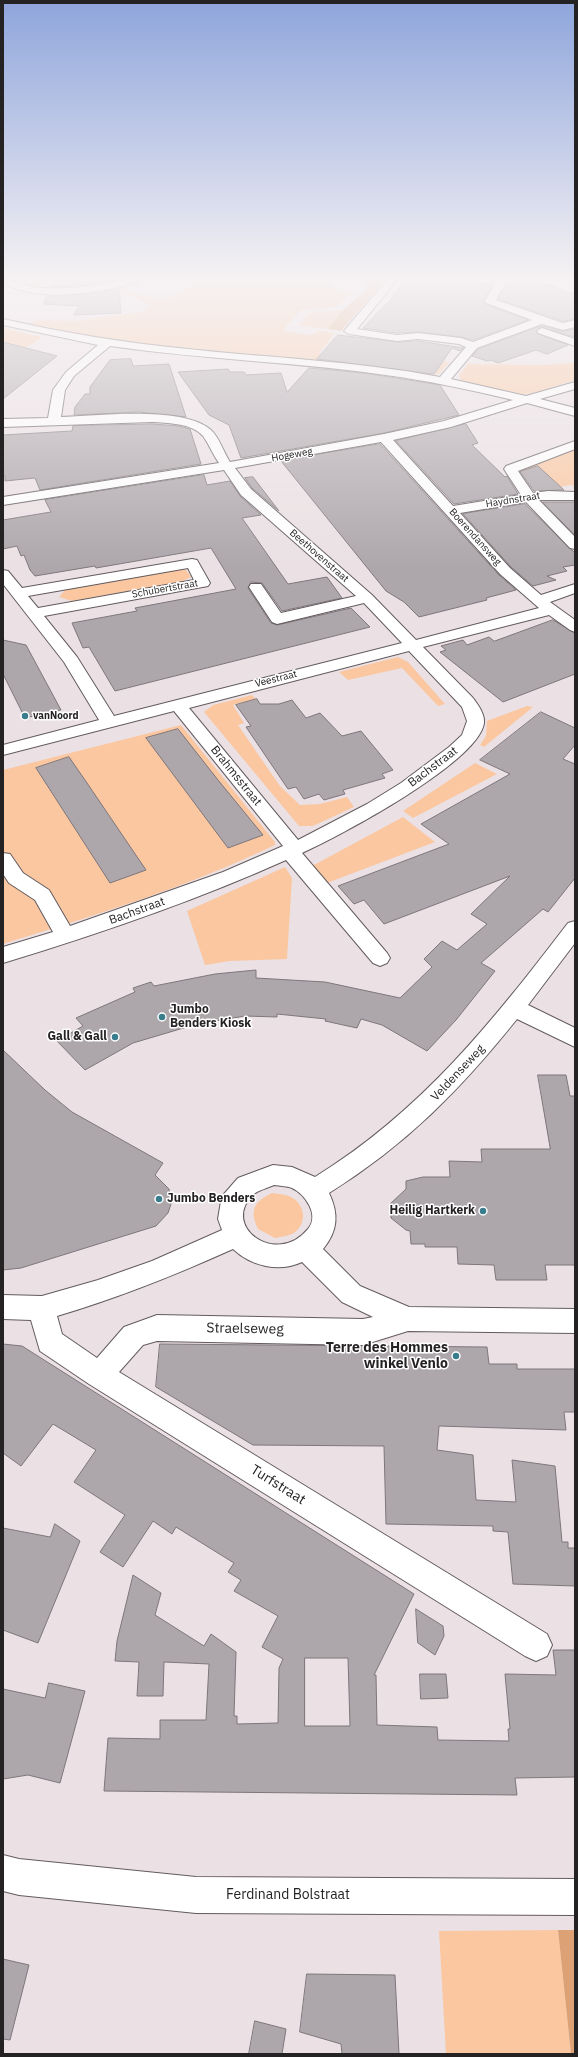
<!DOCTYPE html>
<html>
<head>
<meta charset="utf-8">
<style>
	body { margin:0 }
	#map { position:relative; width:578px; height:2057px; overflow:hidden; background:#ebe1e4; font-family:"IBM Plex Sans",sans-serif }
	canvas { display:block }
	.frame { position:absolute; inset:0; border:4px solid #252223; pointer-events:none }
</style>
</head>
<body>
<div id="map">
<canvas width="578" height="2057"></canvas>
<div class="frame"></div>
</div>
<script>
const ctx = document.querySelector('canvas').getContext('2d');
ctx.lineJoin = 'round';
function fillPath(path, color) {
  ctx.fillStyle = color;
  ctx.fill(path, 'evenodd');
}
function trace(path, color, width, dash) {
  ctx.strokeStyle = color;
  ctx.lineWidth = width;
  ctx.lineCap = dash ? 'butt' : 'round';
  ctx.setLineDash(dash || []);
  ctx.stroke(path);
}
function drawText(font, color, halo, rows, align = 'center') {
  ctx.font = font + ' "IBM Plex Sans",sans-serif';
  ctx.lineWidth = 3;
  ctx.setLineDash([]);
  ctx.textBaseline = 'middle';
  ctx.strokeStyle = halo;
  ctx.fillStyle = color;
  for (const [text, x, y, turn = 0] of rows) {
    ctx.save();
    ctx.translate(x, y);
    ctx.rotate((+turn || 0) * Math.PI / 180);
    ctx.textAlign = isNaN(turn) ? turn : align;
    if (halo) ctx.strokeText(text, 0, 0);
    ctx.fillText(text, 0, 0);
    ctx.restore();
  }
}
const green = new Path2D(`
	M 26,280 L 54,280 L 38,288 L 18,283 Z
	M 201,280 L 331,280 L 328,284 L 350,295 L 335,307 L 301,310 L 286,326 L 284,331 L 311,335 L 320,331 L 335,333 L 319,353 L 390,360 L 450,362 L 438,374 L 428,375 C 353,362 277,359 201,352 C 142,347 83,335 25,324 L 38,320 L 74,321 L 142,312 L 150,306 L 117,288 L 122,287 L 136,294 L 165,299 Z
	M 343,310 L 328,329 L 299,325 L 309,313 Z
	M 3,328 L 42,337 L 15,356 L 3,349 L 12,344 L 3,342 Z
	M 575,363 L 575,380 L 533,393 L 523,394 L 461,381 L 459,375 L 468,364 L 542,365 Z
	M 575,449 L 575,486 L 571,485 L 536,491 L 518,470 Z
	M 178,570 L 186,570 L 191,577 L 180,582 L 72,601 L 59,597 L 65,590 L 72,588 Z
	M 398,657 L 408,662 L 445,704 L 438,706 L 402,668 L 348,680 L 339,672 Z
	M 252,695 L 256,699 L 233,705 L 244,723 L 238,725 L 280,786 L 300,805 L 320,804 L 347,797 L 354,807 L 313,826 L 299,826 L 204,712 L 213,705 Z
	M 527,706 L 533,707 L 484,747 L 480,745 L 486,736 L 487,721 Z
	M 181,725 L 275,842 L 275,845 C 188,887 95,915 3,944 L 3,770 Z
	M 475,763 L 497,774 L 413,818 L 403,811 Z
	M 403,817 L 435,842 L 327,883 L 312,866 Z
	M 285,867 L 292,878 L 287,959 L 230,961 L 205,965 L 187,911 Z
	M 272,1193 C 278,1194 285,1194 291,1197 C 305,1204 308,1223 294,1233 C 288,1236 281,1237 275,1238 L 258,1229 C 249,1210 254,1202 272,1193 Z
	M 558,1930 L 571,2054 L 446,2054 L 439,1931 Z`);
const forest = new Path2D(`
	M 361,280 L 385,280 L 341,331 L 328,329 L 343,310 L 363,293 L 367,284 L 357,283 Z
	M 558,1930 L 575,1930 L 575,2054 L 571,2054 Z`);
const building = new Path2D(`
	M 54,280 L 116,280 L 76,286 L 51,287 Z
	M 405,280 L 430,280 L 492,285 L 484,300 L 485,304 L 528,320 L 473,340 L 461,337 L 418,332 L 397,333 L 363,328 L 391,299 Z
	M 514,280 L 532,280 L 575,294 L 575,319 L 563,321 L 498,299 L 506,285 L 512,283 Z
	M 119,288 L 121,313 L 74,315 L 79,306 L 43,304 L 47,296 L 71,296 Z
	M 542,326 L 563,331 L 575,329 L 575,337 L 541,327 L 536,331 L 538,334 L 568,345 L 547,354 L 536,350 L 498,363 L 491,360 L 487,361 L 472,356 L 478,349 Z
	M 338,335 L 397,342 L 418,341 L 464,348 L 460,351 L 452,348 L 434,374 L 317,359 Z
	M 3,342 L 57,356 L 3,399 Z
	M 131,359 L 133,366 L 169,364 L 186,417 L 139,412 L 74,415 L 75,407 L 85,394 L 90,394 L 90,387 L 110,360 Z
	M 309,368 L 364,373 L 440,385 L 459,415 L 384,433 L 241,458 L 229,425 L 209,415 L 178,372 L 228,369 L 230,372 L 244,372 L 246,375 L 281,373 L 287,392 Z
	M 152,424 L 179,426 L 190,429 L 201,464 L 40,490 L 35,478 L 5,481 L 5,476 L 3,476 L 3,435 L 72,431 L 73,426 Z
	M 466,424 L 478,443 L 472,445 L 505,477 L 507,476 L 518,494 L 454,504 L 396,441 Z
	M 380,444 L 499,575 L 516,590 L 486,598 L 487,600 L 419,617 L 404,602 L 386,591 L 281,461 Z
	M 538,466 L 564,490 L 534,491 L 520,472 Z
	M 204,475 L 207,485 L 230,481 L 240,496 L 261,515 L 242,518 L 288,584 L 327,577 L 342,598 L 282,611 L 262,583 L 251,582 L 248,588 L 271,623 L 277,625 L 351,608 L 370,627 L 115,691 L 89,647 L 83,648 L 72,623 L 137,611 L 135,608 L 236,589 L 211,548 L 96,568 L 95,566 L 35,576 L 30,570 L 24,555 L 21,556 L 17,546 L 3,549 L 3,520 L 51,512 L 45,500 Z
	M 253,477 L 279,511 L 252,488 L 245,478 Z
	M 543,502 L 575,502 L 575,535 Z
	M 525,504 L 575,553 L 575,565 L 563,567 L 567,571 L 547,576 L 556,580 L 533,586 L 511,567 L 463,514 Z
	M 553,620 L 575,633 L 575,674 L 503,702 L 440,652 L 446,650 L 441,646 L 463,640 L 467,645 L 489,637 L 494,641 Z
	M 3,640 L 26,645 L 61,710 L 25,718 L 3,674 Z
	M 257,699 L 260,704 L 279,704 L 292,700 L 306,718 L 320,713 L 342,736 L 361,731 L 393,770 L 382,774 L 385,778 L 343,790 L 345,794 L 324,800 L 319,794 L 304,799 L 296,787 L 288,789 L 246,727 L 251,726 L 236,705 Z
	M 541,712 L 575,728 L 575,745 L 563,759 L 575,764 L 575,878 L 548,912 L 543,909 L 481,963 L 495,971 L 456,1020 L 427,1051 L 382,1025 L 361,1019 L 357,1028 L 325,1021 L 326,1019 L 277,1014 L 277,1017 L 245,1016 L 197,1024 L 133,1043 L 85,1070 L 57,1041 L 83,1026 L 76,1018 L 135,992 L 133,988 L 151,982 L 154,986 L 215,974 L 256,970 L 256,978 L 325,982 L 400,998 L 432,967 L 424,959 L 442,941 L 457,950 L 487,924 L 471,914 L 510,876 L 384,924 L 364,900 L 354,904 L 338,886 L 449,844 L 421,824 L 510,774 L 480,760 Z
	M 178,729 L 218,780 L 263,835 L 228,848 L 146,738 Z
	M 69,757 L 87,783 L 146,870 L 110,883 L 36,768 Z
	M 3,1050 L 45,1090 L 72,1112 L 163,1163 L 155,1175 L 169,1189 L 171,1204 L 168,1213 L 156,1226 L 21,1268 L 3,1270 Z
	M 538,1075 L 566,1075 L 570,1096 L 575,1096 L 575,1265 L 545,1265 L 547,1280 L 496,1280 L 494,1265 L 458,1264 L 457,1247 L 425,1247 L 425,1244 L 411,1244 L 410,1231 L 406,1230 L 391,1218 L 390,1204 L 406,1189 L 406,1181 L 423,1177 L 450,1177 L 449,1161 L 482,1162 L 481,1149 L 550,1149 Z
	M 3,1344 L 22,1346 L 414,1594 L 374,1675 L 376,1675 L 377,1725 L 437,1727 L 438,1740 L 509,1741 L 508,1729 L 510,1729 L 505,1674 L 556,1675 L 553,1650 L 575,1650 L 575,1777 L 515,1778 L 517,1795 L 104,1791 L 108,1738 L 160,1739 L 160,1720 L 206,1720 L 209,1664 L 164,1662 L 163,1696 L 137,1696 L 139,1662 L 115,1661 L 117,1641 L 133,1575 L 161,1593 L 155,1615 L 204,1646 L 211,1634 L 236,1652 L 234,1716 L 237,1716 L 237,1724 L 278,1723 L 279,1668 L 283,1659 L 262,1647 L 278,1616 L 234,1591 L 241,1580 L 228,1572 L 234,1563 L 176,1527 L 172,1534 L 153,1521 L 123,1567 L 100,1552 L 125,1515 L 74,1482 L 96,1450 L 53,1424 L 21,1466 L 3,1453 ZM 305,1658 L 348,1658 L 350,1726 L 305,1726 Z
	M 160,1344 L 487,1347 L 489,1364 L 517,1364 L 517,1369 L 575,1369 L 575,1412 L 564,1412 L 566,1430 L 439,1426 L 437,1450 L 473,1455 L 476,1500 L 516,1502 L 512,1460 L 555,1466 L 562,1542 L 568,1542 L 568,1548 L 575,1548 L 575,1586 L 513,1584 L 508,1532 L 493,1531 L 493,1526 L 386,1524 L 384,1446 L 253,1445 L 156,1387 Z
	M 55,1524 L 80,1541 L 38,1643 L 3,1630 L 3,1528 L 50,1537 Z
	M 416,1609 L 443,1626 L 444,1636 L 435,1655 L 418,1643 Z
	M 420,1674 L 446,1674 L 448,1698 L 421,1699 Z
	M 49,1683 L 85,1691 L 60,1783 L 28,1775 L 3,1779 L 3,1689 L 45,1698 Z
	M 3,1959 L 29,1965 L 10,2040 L 3,2039 Z
	M 307,1974 L 395,1975 L 399,2054 L 342,2054 L 341,2044 L 300,2032 Z
	M 255,2021 L 286,2029 L 282,2054 L 249,2054 Z`);
const minor = new Path2D(`
	M 3,280 C 14,280 22,285 33,287 C 44,289 56,288 67,288 C 92,288 117,278 141,280 L 140,282 C 96,293 46,303 3,284 Z
	M 387,280 L 397,280 L 357,329 L 397,335 L 418,333 L 461,338 L 473,342 L 532,320 L 486,303 L 485,301 L 495,284 L 478,283 L 473,280 L 513,280 L 512,282 L 505,284 L 496,300 L 563,323 L 575,320 L 575,327 L 563,330 L 542,324 L 477,348 L 451,379 L 526,396 L 575,382 L 575,389 L 540,399 L 575,408 L 575,416 L 527,403 L 451,427 L 393,440 L 453,506 L 521,495 L 504,469 L 506,466 L 575,441 L 575,449 L 518,471 L 533,493 L 548,491 L 575,492 L 575,500 L 539,500 L 575,537 L 575,549 L 570,548 L 526,502 L 460,513 L 510,568 L 541,595 L 575,584 L 575,593 L 550,602 L 575,620 L 575,632 L 570,630 L 549,615 L 423,647 L 473,698 C 478,705 485,714 484,723 C 479,762 338,837 302,853 L 387,953 L 390,958 L 387,963 L 380,966 L 373,963 L 286,860 C 195,901 98,934 3,963 L 3,947 L 53,932 L 35,900 L 9,883 L 3,874 L 3,853 L 10,854 L 23,873 L 49,890 L 70,926 L 223,872 L 283,846 L 174,711 L 3,755 L 3,745 L 99,720 L 64,662 L 3,584 L 3,570 L 8,571 L 22,588 L 192,559 L 197,560 L 210,583 L 208,586 L 44,616 L 77,657 L 114,716 L 402,643 L 364,603 L 277,624 L 272,622 L 249,587 L 251,584 L 261,584 L 281,613 L 356,596 L 241,495 L 224,470 L 3,505 L 3,497 L 219,463 C 213,455 209,444 203,436 C 192,423 167,423 152,422 L 3,427 L 3,419 L 48,418 L 53,390 L 66,372 L 98,345 L 3,325 L 3,319 C 64,333 125,343 188,349 C 272,358 357,361 440,377 L 466,347 L 459,344 L 418,339 L 397,341 L 349,334 L 344,331 ZM 110,346 C 206,360 304,362 400,377 C 438,383 476,391 513,400 L 444,421 L 384,434 L 230,462 C 224,453 219,437 211,430 C 183,405 97,416 61,417 L 65,390 L 74,376 ZM 381,442 L 500,574 L 539,608 L 416,640 L 372,595 L 251,489 L 235,468 ZM 188,568 L 194,580 L 38,608 L 28,596 ZM 409,651 L 462,707 L 467,721 L 462,735 L 449,747 L 401,783 L 367,804 L 298,840 L 189,708 Z
	M 542,328 L 575,339 L 575,346 L 538,333 L 537,331 Z
	M 575,921 L 575,943 L 528,1005 L 575,1028 L 575,1047 L 517,1019 C 461,1089 406,1145 329,1193 C 339,1214 338,1231 323,1249 L 360,1286 L 409,1307 L 575,1309 L 575,1333 L 408,1331 L 363,1345 L 157,1341 L 143,1345 L 119,1372 L 547,1634 L 552,1645 L 547,1656 L 536,1661 L 525,1656 L 89,1384 L 40,1351 L 31,1320 L 3,1319 L 3,1295 L 42,1296 L 98,1280 L 152,1261 L 222,1230 L 218,1219 L 221,1201 L 224,1194 L 238,1178 L 273,1165 L 292,1167 L 315,1177 C 422,1111 493,1021 568,923 ZM 274,1185 C 280,1186 287,1186 292,1188 C 305,1194 320,1215 308,1229 C 276,1268 219,1225 254,1194 C 259,1190 268,1188 274,1185 ZM 233,1249 C 251,1266 279,1273 302,1262 L 342,1302 L 373,1317 L 363,1319 L 157,1315 L 124,1327 L 97,1358 L 62,1334 L 57,1316 C 118,1298 175,1275 233,1249 Z
	M 3,1855 L 19,1859 L 196,1877 L 575,1879 L 575,1915 L 196,1913 L 19,1895 L 3,1891 Z`);
const markers = [
	[25,716,4,"#397c8c"],
	[162,1017,4,"#397c8c"],
	[115,1037,4,"#397c8c"],
	[159,1199,4,"#397c8c"],
	[483,1211,4,"#397c8c"],
	[456,1356,4,"#397c8c"]
];
const farStreetnames = [
	["Hogeweg",292,455,-10],
	["Haydnstraat",513,500,-9],
	["Boerendansweg",475,537,48],
	["Beethovenstraat",319,556,41],
	["Schubertstraat",165,589,-10],
	["Veestraat",276,679,-14]
];
const farPoinames = [
	["vanNoord",33,716]
];
const streetNames = [
	["Bachstraat",433,767,-37],
	["Brahmsstraat",236,776,51],
	["Bachstraat",137,911,-20],
	["Veldenseweg",458,1073,-47]
];
const poiNames = [
	["Jumbo",170,1010],
	["Benders Kiosk",170,1024],
	["Gall & Gall",107,1037,"right"],
	["Jumbo Benders",167,1199],
	["Heilig Hartkerk",475,1211,"right"]
];
const nearStreetnames = [
	["Straelseweg",245,1329,1],
	["Turfstraat",278,1485,32],
	["Ferdinand Bolstraat",288,1895]
];
const nearPoinames = [
	["Terre des Hommes",448,1348],
	["winkel Venlo",448,1364]
];
fillPath(green, '#fac7a1');
fillPath(forest, '#dca275');
fillPath(building, '#ada6ab');
trace(building, '#7d767b', 1);
trace(minor, '#635b5d', 2);
fillPath(minor, '#fff');
const sky = ctx.createLinearGradient(0, 0, 0, 568);
sky.addColorStop(0, '#8ea5dc');
sky.addColorStop(0.49, '#f6f2f3');
sky.addColorStop(1, '#f6f2f300');
ctx.fillStyle = sky;
ctx.fillRect(0, 0, 578, 568);
for (const [x, y, r, color] of markers) {
  const dot = new Path2D();
  dot.arc(x, y, r, 0, 2 * Math.PI);
  ctx.fillStyle = color;
  ctx.fill(dot);
  trace(dot, '#fff', 1.5);
}
drawText('10px', '#252223', '#fff', farStreetnames);
drawText('bold 10px', '#252223', '#fff', farPoinames, 'left');
drawText('12px', '#252223', '#fff', streetNames);
drawText('bold 12px', '#252223', '#fff', poiNames, 'left');
drawText('14px', '#252223', '#fff', nearStreetnames);
drawText('bold 14px', '#252223', '#fff', nearPoinames, 'right');
</script>
</body>
</html>
